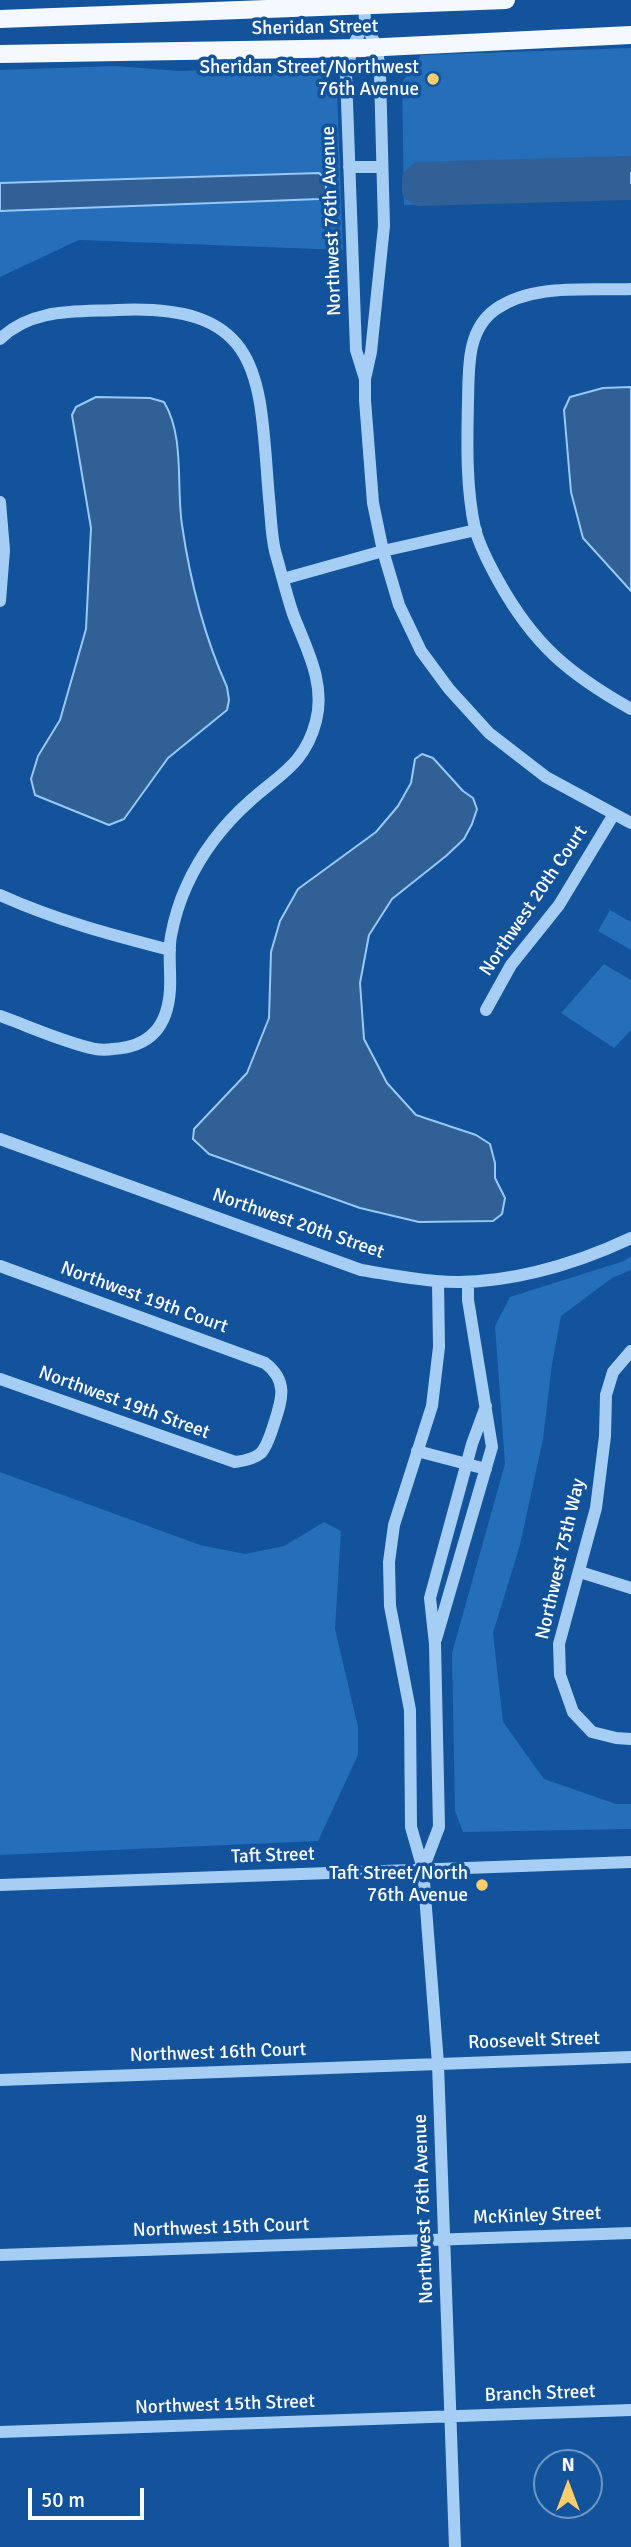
<!DOCTYPE html>
<html>
<head>
<meta charset="utf-8">
<style>
	body { margin:0 }
	#map { position:relative; width:631px; height:2547px; overflow:hidden; background:#12539c; font-family:Signika,sans-serif }
	canvas { display:block }
	.north { position:absolute; left:533px; top:2449px; width:70px; height:70px; box-sizing:border-box; background:#12539c; border:2px solid #7198c4; border-radius:50%; rotate:0deg; font-size:19px; font-weight:700; line-height:28px; text-align:center; color:#fff }
	.north::after { content:''; display:block; margin:auto; width:24px; height:32px; background:#ffce6a; clip-path:polygon(50% 0,100% 100%,50% 72%,0 100%) }
	.scale { position:absolute; left:28px; top:2488px; width:116px; height:32px; box-sizing:border-box; border:4px solid #fff; border-top:0; padding-left:9px; font-size:21px; line-height:24px; white-space:nowrap; color:#fff; -webkit-text-stroke:5px #12539c; paint-order:stroke }
</style>
</head>
<body>
<div id="map">
<canvas width="631" height="2547"></canvas>
<div class="north">N</div>
<div class="scale">50 m</div>
</div>
<script>
const ctx = document.querySelector('canvas').getContext('2d');
ctx.lineJoin = 'round';
function fillPath(path, color) {
  ctx.fillStyle = color;
  ctx.fill(path, 'evenodd');
}
function trace(path, color, width, dash) {
  ctx.strokeStyle = color;
  ctx.lineWidth = width;
  ctx.lineCap = dash ? 'butt' : 'round';
  ctx.setLineDash(dash || []);
  ctx.stroke(path);
}
function drawText(font, color, halo, rows, align = 'center') {
  ctx.font = font + ' Signika,sans-serif';
  ctx.lineWidth = 7;
  ctx.setLineDash([]);
  ctx.textBaseline = 'middle';
  ctx.strokeStyle = halo;
  ctx.fillStyle = color;
  for (const [text, x, y, turn = 0] of rows) {
    ctx.save();
    ctx.translate(x, y);
    ctx.rotate((+turn || 0) * Math.PI / 180);
    ctx.textAlign = isNaN(turn) ? turn : align;
    if (halo) ctx.strokeText(text, 0, 0);
    ctx.fillText(text, 0, 0);
    ctx.restore();
  }
}
const green = new Path2D(`
	M 631,48 L 631,198 L 404,205 L 402,82 L 421,55 Z
	M 115,66 L 180,71 L 311,67 L 337,92 L 343,250 L 79,240 L 0,277 L 0,70 Z
	M 610,910 L 631,922 L 631,950 L 598,931 Z
	M 604,964 L 631,980 L 631,1030 L 614,1048 L 561,1013 Z
	M 631,1256 L 631,1270 L 612,1278 L 561,1316 L 552,1364 L 543,1439 L 520,1545 L 493,1633 L 503,1722 L 544,1779 L 616,1804 L 631,1804 L 631,1829 L 463,1832 L 455,1811 L 452,1653 L 505,1464 L 495,1326 L 510,1297 L 624,1261 Z
	M 0,1472 L 200,1545 L 245,1554 L 284,1546 L 324,1522 L 341,1531 L 335,1629 L 358,1727 L 358,1755 L 318,1841 L 0,1855 Z`);
const water = new Path2D(`
	M 631,164 L 631,192 L 419,198 L 410,192 L 410,178 L 418,170 Z
	M 319,173 L 326,180 L 326,193 L 320,199 L 0,211 L 0,183 Z
	M 631,387 L 631,591 L 583,538 L 571,492 L 564,410 L 570,397 L 603,388 Z
	M 96,397 L 150,398 L 164,402 C 185,437 176,485 182,525 C 190,580 204,636 227,687 L 229,700 L 227,710 L 168,758 L 124,819 L 109,825 L 35,795 L 31,779 L 38,756 L 60,720 L 86,629 L 91,528 L 72,415 L 76,407 Z
	M 422,754 L 433,758 L 463,791 L 473,798 L 477,809 L 472,824 L 464,839 L 446,856 L 392,899 L 369,935 L 360,983 L 364,1039 L 387,1083 L 416,1115 L 476,1135 L 490,1144 L 495,1163 L 495,1178 L 505,1198 L 502,1214 L 493,1221 L 419,1222 L 360,1208 L 209,1154 L 193,1139 L 194,1129 L 247,1073 L 269,1018 L 271,952 L 280,921 L 298,889 L 376,832 L 398,806 L 411,783 L 415,759 Z`);
const canal = new Path2D(`
	M 631,164 L 418,170 L 410,178 L 410,192 L 419,198 L 631,192`);
const minor = new Path2D(`
	M 364,0 L 365,22 L 377,48 L 380,74 L 384,226 L 371,352 L 365,379 L 365,400 L 373,503 L 383,551 L 399,605 L 421,651 L 449,689 L 489,733 L 546,777 L 631,823
	M 365,22 L 352,48 L 346,74 L 356,350 L 365,379
	M 349,167 L 382,167
	M 631,289 C 588,291 534,283 496,309 C 466,330 469,369 468,402 C 467,443 466,488 475,529 C 480,547 490,566 499,582 C 534,645 569,674 631,709
	M 0,339 C 32,308 75,312 117,310 C 267,303 259,380 269,498 C 271,516 271,534 275,551 C 281,572 286,593 293,614 C 306,648 326,683 316,721 C 305,764 280,774 250,801 C 223,825 202,852 187,885 C 180,900 174,920 171,936 C 168,952 171,972 170,989 C 168,1026 150,1047 113,1049 C 107,1050 101,1050 95,1049 C 63,1042 31,1027 0,1016
	M 0,502 L 4,550 L 0,601
	M 283,579 L 383,551 L 476,530
	M 0,895 C 55,920 112,935 170,950
	M 486,1010 L 511,965 L 559,905 L 614,814
	M 0,1139 L 361,1270 C 386,1274 411,1279 436,1281 C 500,1287 574,1265 631,1238
	M 0,1266 L 265,1363 C 290,1382 281,1402 273,1427 C 270,1436 267,1446 261,1453 C 254,1459 244,1461 235,1462 L 0,1379
	M 438,1282 L 439,1347 L 432,1406 L 394,1525 L 389,1562 L 390,1606 L 410,1710 L 411,1827 L 423,1869 L 438,2064 L 455,2547
	M 631,1351 L 613,1372 L 606,1395 L 605,1436 L 596,1508 L 559,1644 L 560,1675 L 573,1712 L 592,1732 L 616,1738 L 631,1739
	M 417,1451 L 486,1469
	M 580,1572 L 631,1588
	M 436,1639 L 492,1447 L 468,1300 L 468,1282
	M 423,1869 L 439,1827 L 435,1644 L 430,1598 L 472,1444 L 486,1406
	M 0,1885 L 631,1862
	M 0,2080 L 631,2057
	M 0,2255 L 631,2233
	M 0,2432 L 631,2410`);
const major = new Path2D(`
	M 0,19 L 506,0
	M 0,54 L 363,48 L 631,35`);
const markers = [
	[433,79,7,"#ffce6a"],
	[482,1885,7,"#ffce6a"]
];
const streetNames = [
	["Sheridan Street",315,28,-1],
	["Northwest 76th Avenue",332,221,-92],
	["Northwest 20th Court",534,901,-56],
	["Northwest 20th Street",298,1224,19],
	["Northwest 19th Court",144,1298,20],
	["Northwest 19th Street",124,1403,20],
	["Northwest 75th Way",561,1559,-77],
	["Taft Street",273,1856,-2],
	["Roosevelt Street",534,2041,-2],
	["Northwest 16th Court",218,2053,-2],
	["Northwest 76th Avenue",424,2209,-92],
	["McKinley Street",537,2216,-2],
	["Northwest 15th Court",221,2228,-2],
	["Branch Street",540,2394,-2],
	["Northwest 15th Street",225,2405,-2]
];
const poiNames = [
	["Sheridan Street/Northwest",419,68],
	["76th Avenue",419,90],
	["Taft Street/North",468,1874],
	["76th Avenue",468,1896]
];
fillPath(green, '#246eba');
fillPath(water, '#306095');
trace(water, '#98c8f7', 2);
trace(canal, '#306095', 16);
trace(minor, '#a6cdf4', 12);
trace(major, '#f4f8ff', 18);
for (const [x, y, r, color] of markers) {
  const dot = new Path2D();
  dot.arc(x, y, r, 0, 2 * Math.PI);
  ctx.fillStyle = color;
  ctx.fill(dot);
  trace(dot, '#12539c', 2.5);
}
drawText('19px', '#fff', '#12539c', streetNames);
drawText('19px', '#fff', '#12539c', poiNames, 'right');
</script>
</body>
</html>
